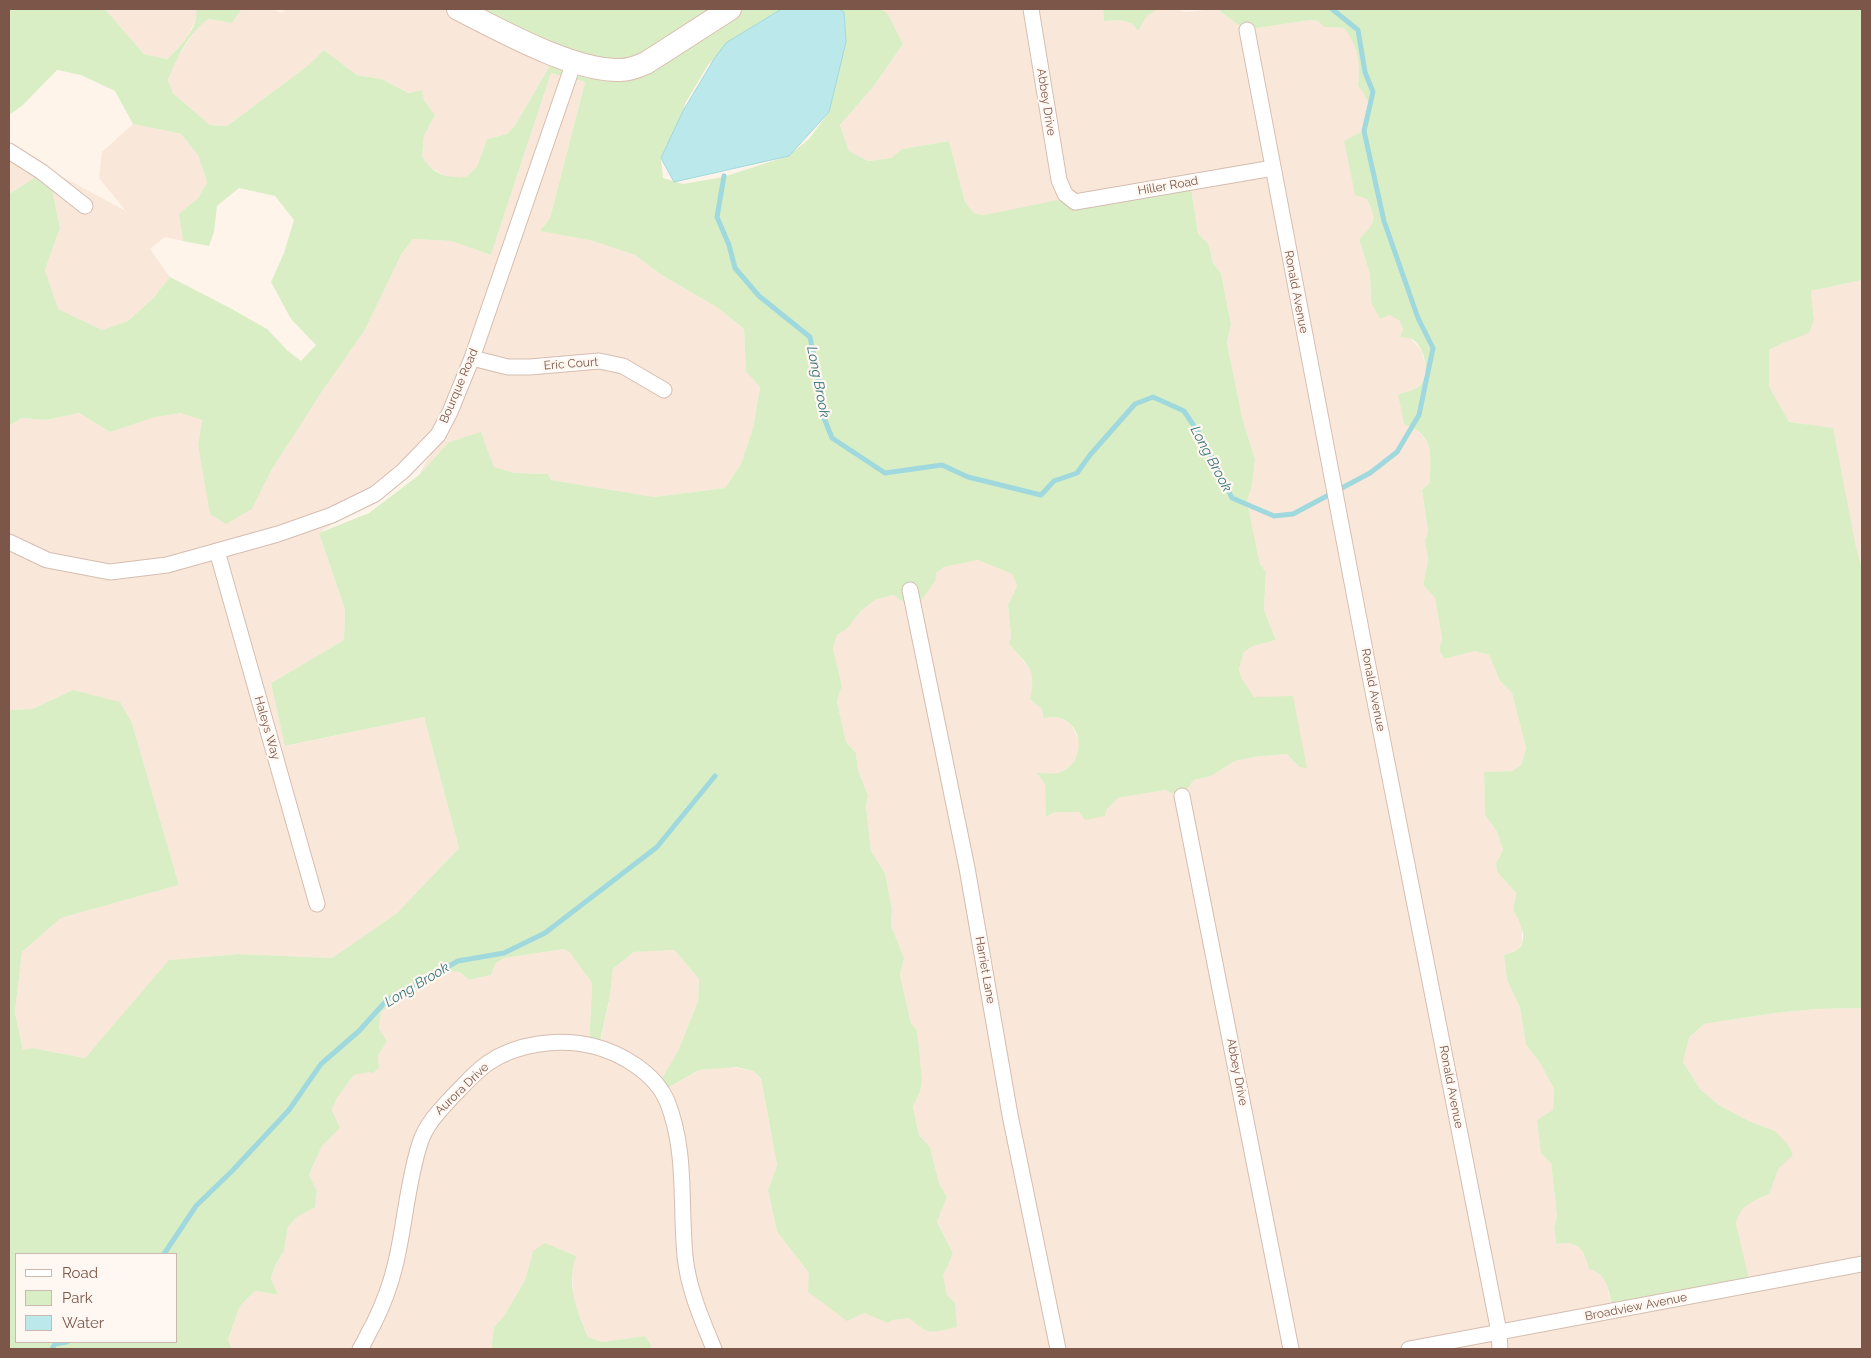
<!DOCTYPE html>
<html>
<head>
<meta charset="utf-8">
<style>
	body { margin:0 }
	#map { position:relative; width:1871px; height:1358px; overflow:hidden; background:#fef4ea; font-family:Raleway,sans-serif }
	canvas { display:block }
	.frame { position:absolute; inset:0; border:10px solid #7c5749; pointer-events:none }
	.legend { position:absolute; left:15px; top:1253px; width:162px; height:90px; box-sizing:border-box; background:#fff8f2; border:1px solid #cbb8ae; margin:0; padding:6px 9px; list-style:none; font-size:15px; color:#7c5749 }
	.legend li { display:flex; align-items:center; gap:10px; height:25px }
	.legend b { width:25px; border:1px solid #cbb8ae }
</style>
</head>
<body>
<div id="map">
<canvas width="1871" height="1358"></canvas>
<div class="frame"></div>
<ul class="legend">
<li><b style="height:6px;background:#fff"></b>Road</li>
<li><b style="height:14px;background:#daeec6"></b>Park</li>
<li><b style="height:14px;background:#bbe8ea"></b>Water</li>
</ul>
</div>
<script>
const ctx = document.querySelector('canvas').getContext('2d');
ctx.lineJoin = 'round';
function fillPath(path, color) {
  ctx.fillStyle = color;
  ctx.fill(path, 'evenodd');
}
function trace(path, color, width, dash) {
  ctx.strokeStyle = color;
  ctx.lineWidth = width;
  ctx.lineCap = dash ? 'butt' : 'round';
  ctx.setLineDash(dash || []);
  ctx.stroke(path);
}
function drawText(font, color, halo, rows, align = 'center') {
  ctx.font = font + ' Raleway,sans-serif';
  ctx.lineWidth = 4.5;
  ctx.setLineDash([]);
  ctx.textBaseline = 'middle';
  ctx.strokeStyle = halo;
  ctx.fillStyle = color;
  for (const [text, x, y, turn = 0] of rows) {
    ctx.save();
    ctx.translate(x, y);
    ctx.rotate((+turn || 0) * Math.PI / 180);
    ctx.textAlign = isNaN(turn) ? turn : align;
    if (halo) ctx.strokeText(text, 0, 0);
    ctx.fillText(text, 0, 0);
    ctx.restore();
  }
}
const residential = new Path2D(`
	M 105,9 L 196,9 L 198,15 L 186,39 L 167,59 L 144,54 Z
	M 242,9 L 272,9 L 282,13 L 287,9 L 469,9 L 530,48 L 549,67 L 514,127 L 507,134 L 487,139 L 477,167 L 466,177 L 447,177 L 428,166 L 422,157 L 424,136 L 435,115 L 424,100 L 382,79 L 357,75 L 324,50 L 306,67 L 227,126 L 210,125 L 173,93 L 168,80 L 177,58 L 198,26 L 208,19 L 232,23 Z
	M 882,9 L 1103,9 L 1104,21 L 1120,20 L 1133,24 L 1158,9 L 1177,9 L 1185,12 L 1217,9 L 1245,30 L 1311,20 L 1318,21 L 1324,27 L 1345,28 L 1354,39 L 1360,69 L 1358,86 L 1367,96 L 1371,113 L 1364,131 L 1367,199 L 1374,215 L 1372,226 L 1359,239 L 1370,275 L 1371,302 L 1400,320 L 1403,330 L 1421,350 L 1426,368 L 1423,382 L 1414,390 L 1398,394 L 1414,428 L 1426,439 L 1430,451 L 1430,482 L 1422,490 L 1428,532 L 1425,541 L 1428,560 L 1423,585 L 1435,598 L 1442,639 L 1439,650 L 1444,659 L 1475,651 L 1489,655 L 1500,681 L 1512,692 L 1526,748 L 1521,765 L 1512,771 L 1484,772 L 1485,815 L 1497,832 L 1503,850 L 1496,863 L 1497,872 L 1516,893 L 1513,910 L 1522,926 L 1522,942 L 1518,949 L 1504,955 L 1507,980 L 1520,1008 L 1526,1045 L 1540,1063 L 1554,1089 L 1553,1110 L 1541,1153 L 1551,1163 L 1557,1216 L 1554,1227 L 1556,1244 L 1566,1242 L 1576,1244 L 1586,1256 L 1589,1269 L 1597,1270 L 1606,1281 L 1613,1314 L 1750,1288 L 1736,1223 L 1738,1213 L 1746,1205 L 1768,1194 L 1779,1168 L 1775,1131 L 1749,1121 L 1719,1105 L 1701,1090 L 1683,1062 L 1689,1038 L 1704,1024 L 1775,1013 L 1817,1009 L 1862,1008 L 1862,1349 L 650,1349 L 652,1346 L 645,1336 L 602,1342 L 588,1337 L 573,1299 L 572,1267 L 533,1251 L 525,1280 L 504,1316 L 494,1327 L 491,1349 L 232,1349 L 228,1341 L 240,1306 L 255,1291 L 278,1295 L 271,1278 L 276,1264 L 284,1251 L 288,1227 L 297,1217 L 315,1206 L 317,1191 L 309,1175 L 322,1146 L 340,1128 L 332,1110 L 337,1098 L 354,1075 L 379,1068 L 378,1056 L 387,1041 L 379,1029 L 381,1012 L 441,971 L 460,972 L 469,980 L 491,975 L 496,963 L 505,958 L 564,949 L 570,953 L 592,983 L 589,1049 L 599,1050 L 610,996 L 613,969 L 634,952 L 674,950 L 699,979 L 698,1001 L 678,1051 L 656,1088 L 660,1093 L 699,1070 L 731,1067 L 753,1071 L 761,1080 L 777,1165 L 768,1190 L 777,1232 L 809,1273 L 809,1292 L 826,1305 L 864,1313 L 888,1323 L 893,1320 L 909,1318 L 955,1303 L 947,1295 L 942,1276 L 953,1253 L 937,1222 L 947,1197 L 939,1183 L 930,1147 L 919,1135 L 913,1105 L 920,1092 L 917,1030 L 911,1023 L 900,975 L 904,958 L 891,925 L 892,910 L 885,873 L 871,851 L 866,806 L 868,795 L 858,770 L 856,753 L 846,742 L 837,701 L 842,686 L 833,648 L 837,635 L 847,629 L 861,611 L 875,600 L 893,595 L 944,567 L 978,560 L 1012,574 L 1017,586 L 1008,605 L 1011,636 L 1009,644 L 1030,669 L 1034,682 L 1030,699 L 1042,709 L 1043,718 L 1059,718 L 1071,724 L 1080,743 L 1077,758 L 1071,766 L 1045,784 L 1047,817 L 1055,812 L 1106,810 L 1118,798 L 1166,790 L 1180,799 L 1194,780 L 1211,776 L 1235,761 L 1254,757 L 1287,754 L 1299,767 L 1242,679 L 1239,668 L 1244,652 L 1253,646 L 1276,640 L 1264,610 L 1266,572 L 1260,564 L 1247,501 L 1252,486 L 1255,459 L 1243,421 L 1227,343 L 1231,324 L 1221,273 L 1213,263 L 1209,245 L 1198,233 L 1191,188 L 984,215 L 974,213 L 965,202 L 949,141 L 903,149 L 891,158 L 867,161 L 849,151 L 840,125 L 874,86 L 903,44 L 888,14 Z
	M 551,73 L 585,82 L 550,218 L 541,231 L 593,241 L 635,255 L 660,274 L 718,308 L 744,329 L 746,372 L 760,387 L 753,428 L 741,464 L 725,488 L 654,497 L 551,480 L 548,474 L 514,473 L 494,467 L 481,433 L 449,442 L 419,475 L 439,438 L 368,500 L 319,533 L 345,610 L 344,640 L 271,683 L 286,746 L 424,717 L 459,848 L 397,913 L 332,958 L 238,954 L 170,960 L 85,1058 L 32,1048 L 23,1050 L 15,1012 L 22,952 L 61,918 L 179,885 L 132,723 L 73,690 L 32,709 L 9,710 L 9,426 L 22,418 L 46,420 L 79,413 L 110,432 L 152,418 L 180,413 L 202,420 L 198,445 L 203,471 L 252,509 L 271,471 L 321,393 L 365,330 L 401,255 L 413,239 L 451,241 L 491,255 Z
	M 133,124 L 181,134 L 198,155 L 207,182 L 198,198 L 180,214 L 183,241 L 165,237 L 150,249 L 170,277 L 153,298 L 128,321 L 102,330 L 57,309 L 45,270 L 60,228 L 48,169 L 9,194 L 9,148 L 126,211 L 99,178 L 102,152 Z
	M 1862,280 L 1862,569 L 1855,542 L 1769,386 L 1769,350 L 1783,343 L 1814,320 L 1811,291 Z`);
const green = new Path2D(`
	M 9,9 L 105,9 L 144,54 L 167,59 C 179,47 200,27 196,9 L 242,9 L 232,23 L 208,19 C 188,34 177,57 168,80 L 173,93 L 210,125 L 227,126 L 306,67 L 324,50 L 357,75 L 382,79 L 409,93 L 422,90 L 424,100 L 435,115 L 424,136 L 422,157 C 435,175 445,178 466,177 L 477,167 L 487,139 L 507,134 L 514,127 L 549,67 L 530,48 L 469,9 L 783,9 L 729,43 L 708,65 L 686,102 L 675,135 L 661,158 L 663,178 L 683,184 L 723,177 L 788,156 L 809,139 L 829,112 L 846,42 L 844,12 L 839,9 L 882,9 L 888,14 L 903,44 L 874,86 L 840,125 L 849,151 L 868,161 L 891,158 L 902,149 L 949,141 L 965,202 L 974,213 L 984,215 L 1068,198 L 1191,188 L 1198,233 L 1209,245 L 1213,263 L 1221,273 L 1231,324 L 1227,343 L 1243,421 L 1255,459 L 1252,486 L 1247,501 L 1260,564 L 1266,572 L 1264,610 L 1276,640 L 1253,646 L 1244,652 L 1239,669 L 1242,679 L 1254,697 L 1293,696 L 1307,768 L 1299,767 L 1287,754 L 1254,757 L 1235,761 L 1211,776 L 1194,780 L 1180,799 L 1166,790 L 1118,798 L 1106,810 L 1105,816 L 1085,820 L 1079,812 L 1055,812 L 1046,817 L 1045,784 L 1037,773 C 1044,773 1055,775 1061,772 C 1086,762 1084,724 1059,718 C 1054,717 1048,718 1043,718 L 1042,709 L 1030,699 C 1037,669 1028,666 1009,644 L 1011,636 L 1008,605 L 1017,586 L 1012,574 L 978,560 L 944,567 L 936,573 L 935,581 L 915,609 L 893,595 L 875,600 L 861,611 L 847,629 L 837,635 L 833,648 L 842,686 L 837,701 L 846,742 L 856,753 L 858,770 L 868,795 L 866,806 L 871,851 L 885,873 L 892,910 L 891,925 L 904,958 L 900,975 L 911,1023 L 917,1030 L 922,1079 L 920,1092 L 913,1106 L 919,1135 L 930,1147 L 939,1183 L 947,1197 L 937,1222 L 953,1253 L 943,1276 L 947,1295 L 955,1303 L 957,1327 C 931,1332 931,1337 909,1318 L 893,1320 L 888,1323 L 864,1313 L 847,1321 L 808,1292 L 809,1273 L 777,1232 L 768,1190 L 777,1165 L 761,1079 L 753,1071 L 736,1067 L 699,1070 L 659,1093 L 656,1088 L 678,1051 L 698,1001 L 699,979 L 674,950 L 634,952 L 613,969 L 610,996 L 598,1051 L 589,1049 L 592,983 L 570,953 L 564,949 L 505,958 L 496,963 L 491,975 L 469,980 L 460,972 L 441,971 L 381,1012 L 379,1029 L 387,1041 L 378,1056 L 379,1068 L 373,1073 L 369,1072 L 354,1075 L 337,1098 L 332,1110 L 340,1128 L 322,1146 L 309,1175 L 317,1191 L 315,1207 L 297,1217 L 288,1227 L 284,1251 L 276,1264 L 271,1278 L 278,1295 L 255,1291 L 240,1306 L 228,1340 L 232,1349 L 9,1349 L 9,710 L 32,709 L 73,690 L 120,702 L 132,723 L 179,885 L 61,918 L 22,952 L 15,1012 L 23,1050 L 32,1048 L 85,1058 L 169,960 L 238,954 L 332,958 L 397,913 L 459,848 L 424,717 L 285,746 L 271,683 L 344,640 L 345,610 L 319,533 L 369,513 L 419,475 L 449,442 L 481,432 L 494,467 L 514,473 L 548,474 L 551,480 L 654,497 L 725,488 L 741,464 L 753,428 L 760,387 L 746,372 L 744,329 L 718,308 L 660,274 L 635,255 L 593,241 L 540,231 L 550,218 L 585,82 L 551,73 L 491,255 L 451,241 L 413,239 L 401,255 L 365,330 L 321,393 L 271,471 L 252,509 L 226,524 L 210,514 L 198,445 L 202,420 L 180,413 L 152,418 L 110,432 L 79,413 L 46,420 L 22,418 L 9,426 L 9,194 L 48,169 L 60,228 L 45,270 L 58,309 L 102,330 L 128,321 L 153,298 L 170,277 L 230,308 L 267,329 L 288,351 L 301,361 L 316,345 L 291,319 L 271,282 L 284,253 L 294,220 L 275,196 L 239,188 L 217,206 L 214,232 L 209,246 L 183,241 L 179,214 L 198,198 L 207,182 L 198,155 L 181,134 L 133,124 L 115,91 L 81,75 L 57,70 L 23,105 L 9,115 ZM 16,1254 L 176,1254 L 176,1342 L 16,1342 Z
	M 1103,9 L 1158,9 L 1147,16 L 1138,31 L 1133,24 L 1120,20 L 1104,21 Z
	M 1217,9 L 1862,9 L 1862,280 L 1811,291 L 1814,320 L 1809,333 L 1783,343 L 1769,350 L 1769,386 L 1789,422 L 1833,428 L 1855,542 L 1862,569 L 1862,1008 L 1817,1009 L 1775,1013 L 1704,1024 L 1689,1038 L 1683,1062 L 1701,1090 L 1719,1105 L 1749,1121 L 1775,1131 L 1789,1146 L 1793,1155 L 1779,1168 L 1769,1194 C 1754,1201 1740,1205 1736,1223 L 1751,1288 L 1613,1314 C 1610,1297 1609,1273 1589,1269 C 1584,1249 1578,1240 1556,1244 L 1554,1227 L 1557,1216 L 1551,1163 L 1541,1153 L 1537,1120 L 1553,1110 L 1554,1089 L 1540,1063 L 1526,1045 L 1520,1008 L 1507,980 L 1504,955 C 1508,953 1515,952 1519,948 C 1529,937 1519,921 1513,910 L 1516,893 L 1497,872 L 1496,863 L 1503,850 L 1497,832 L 1485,815 L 1484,772 L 1512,771 L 1521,765 L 1526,748 L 1512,693 L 1500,681 L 1489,655 L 1475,651 L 1444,659 L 1439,650 L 1442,639 L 1435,598 L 1423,585 L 1428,560 L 1425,541 L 1428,532 L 1422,490 L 1430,482 C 1430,453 1435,435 1404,424 L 1398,394 C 1406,392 1417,390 1422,383 C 1430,371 1424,346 1412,339 C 1409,338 1404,337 1400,337 L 1403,330 L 1400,321 L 1390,315 L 1380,319 L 1371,302 L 1370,275 L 1359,239 C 1376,222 1377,221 1367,199 L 1355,195 L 1344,141 L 1364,131 C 1372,111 1372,103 1358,86 C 1361,65 1358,45 1344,28 L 1324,27 L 1318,21 L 1311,20 L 1245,30 Z
	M 545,1243 L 576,1256 C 566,1287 577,1309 588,1337 L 602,1342 L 645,1336 L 652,1346 L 650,1349 L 491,1349 L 494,1327 L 504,1316 L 525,1280 L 533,1251 Z`);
const water = new Path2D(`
	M 782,9 L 839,9 L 844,12 L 846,42 L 829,112 L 789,156 L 674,182 L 661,158 L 683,111 L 714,59 L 726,43 Z`);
const stream = new Path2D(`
	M 724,176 L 717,217 L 729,245 L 735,268 L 759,296 L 810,337 L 820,387 L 824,418 L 832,438 L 885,473 L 942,465 L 968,477 L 1041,495 L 1054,481 L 1077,473 L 1090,455 L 1135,404 L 1153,397 L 1184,411 L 1204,441 L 1232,498 L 1274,516 L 1293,514 L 1370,473 L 1397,452 L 1419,415 L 1433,348 L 1418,318 L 1384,221 L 1364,131 L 1373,92 L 1365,72 L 1358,30 L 1332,9
	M 164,1254 L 196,1206 L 233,1170 L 289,1110 L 321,1064 L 359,1031 L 387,1000 L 458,961 L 504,953 L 545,933 L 657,847 L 715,776
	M 52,1349 L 55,1344 L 67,1342`);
const street = new Path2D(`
	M 1031,9 L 1059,180 L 1065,194 L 1075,202 L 1273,168
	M 1247,30 L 1367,661 L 1499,1332 L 1500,1349
	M 9,151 L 42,172 L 85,206
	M 472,358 L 508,367 L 530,367 L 599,361 L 623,366 L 664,390
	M 9,542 L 47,560 L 110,572 L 167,565 L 278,534 L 332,515 L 375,494 L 403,471 L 438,435 L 450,412 L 472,358 L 574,62
	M 217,551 L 317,904
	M 910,590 L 967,868 L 1010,1115 L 1058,1349
	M 1182,796 L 1291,1349
	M 360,1349 C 365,1342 368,1333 373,1325 C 382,1307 390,1287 395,1266 C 405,1226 407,1183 420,1143 C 426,1124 440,1110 453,1096 C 464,1085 475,1072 488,1063 C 517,1043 559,1038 593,1046 C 621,1053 655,1073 667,1101 C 687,1150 680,1204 685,1256 C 688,1288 702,1320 714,1349
	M 1409,1349 L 1862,1264`);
const secondary = new Path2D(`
	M 458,9 C 500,30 572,71 620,70 C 629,70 637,67 646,63 L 730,9`);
const streetNames = [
	["Abbey Drive",1046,102,81],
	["Hiller Road",1168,186,-10],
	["Ronald Avenue",1296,292,79],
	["Eric Court",571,364,-4],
	["Bourque Road",459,386,-67],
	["Ronald Avenue",1373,690,79],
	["Haleys Way",267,728,74],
	["Harriet Lane",985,970,80],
	["Abbey Drive",1237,1072,79],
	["Ronald Avenue",1451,1087,79],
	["Aurora Drive",462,1089,-44],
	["Broadview Avenue",1636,1307,-11]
];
const waterNames = [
	["Long Brook",818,382,79],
	["Long Brook",1211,459,62],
	["Long Brook",417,985,-31]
];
fillPath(residential, '#f9e8da');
fillPath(green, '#daeec6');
fillPath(water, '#bbe8ea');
trace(water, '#a0d9dd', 1);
trace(stream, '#a0d9dd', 5);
trace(street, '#d5bdb0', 17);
trace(secondary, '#dabeaf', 24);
trace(street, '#fff', 15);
trace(secondary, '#fff', 22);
drawText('12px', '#7c5749', '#fff8f2', streetNames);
drawText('italic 14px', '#38767b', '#fff8f2', waterNames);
</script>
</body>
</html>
